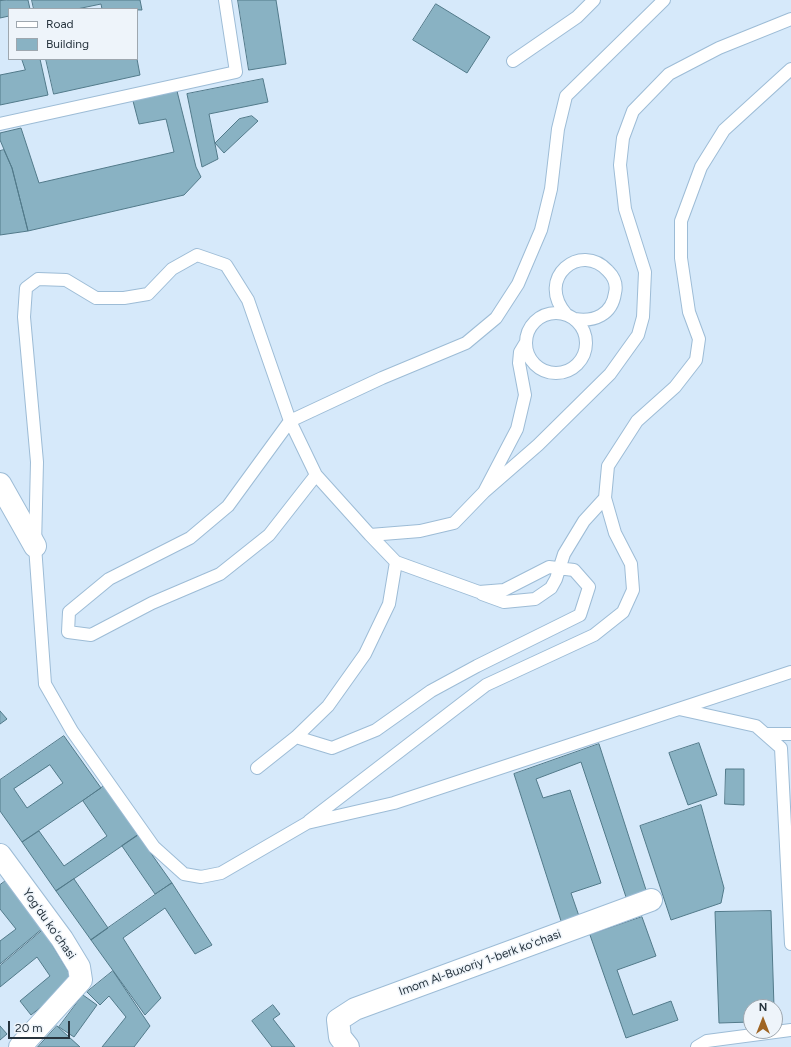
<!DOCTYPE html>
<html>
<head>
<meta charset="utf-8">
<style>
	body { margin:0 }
	#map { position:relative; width:791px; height:1047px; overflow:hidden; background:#d6e9fa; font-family:Figtree,sans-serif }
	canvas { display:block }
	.legend { position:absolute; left:8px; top:8px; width:130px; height:52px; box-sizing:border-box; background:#eef4fa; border:1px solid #9ea7af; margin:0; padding:5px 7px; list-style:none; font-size:12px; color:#27343e }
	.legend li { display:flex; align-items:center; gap:8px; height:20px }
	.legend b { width:20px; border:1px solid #9ea7af }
	.north { position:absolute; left:743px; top:999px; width:40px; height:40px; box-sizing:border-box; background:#eef4fa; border:1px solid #9ea7af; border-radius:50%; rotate:0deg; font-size:11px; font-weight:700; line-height:16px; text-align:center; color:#27343e }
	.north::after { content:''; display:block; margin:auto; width:14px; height:18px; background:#9f6524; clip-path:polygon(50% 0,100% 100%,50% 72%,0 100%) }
	.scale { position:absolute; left:8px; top:1021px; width:62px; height:18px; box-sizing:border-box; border:2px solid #27343e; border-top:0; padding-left:5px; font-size:12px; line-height:14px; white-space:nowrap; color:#27343e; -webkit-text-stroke:3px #eef4fa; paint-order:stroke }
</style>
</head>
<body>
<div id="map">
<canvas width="791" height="1047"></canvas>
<ul class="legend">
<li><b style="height:5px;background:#fff"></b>Road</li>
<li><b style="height:11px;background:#89b2c3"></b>Building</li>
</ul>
<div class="north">N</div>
<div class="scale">20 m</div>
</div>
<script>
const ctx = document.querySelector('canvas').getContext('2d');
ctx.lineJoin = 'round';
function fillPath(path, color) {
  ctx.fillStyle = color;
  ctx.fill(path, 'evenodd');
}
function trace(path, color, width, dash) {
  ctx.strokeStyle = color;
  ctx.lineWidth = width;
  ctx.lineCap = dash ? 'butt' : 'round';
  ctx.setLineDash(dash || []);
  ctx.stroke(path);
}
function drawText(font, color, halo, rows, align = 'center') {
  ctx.font = font + ' Figtree,sans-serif';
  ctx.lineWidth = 3;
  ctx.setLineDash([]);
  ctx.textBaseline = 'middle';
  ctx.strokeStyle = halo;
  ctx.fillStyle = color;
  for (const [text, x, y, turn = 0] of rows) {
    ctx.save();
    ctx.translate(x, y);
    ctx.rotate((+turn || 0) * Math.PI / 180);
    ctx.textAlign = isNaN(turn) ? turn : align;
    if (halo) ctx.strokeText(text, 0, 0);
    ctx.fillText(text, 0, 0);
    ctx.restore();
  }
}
const building = new Path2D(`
	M 7,0 L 28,0 L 30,9 L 9,9 L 9,16 L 0,18 L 0,1 Z
	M 32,0 L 140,0 L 142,10 L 102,9 L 101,4 L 77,9 L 34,9 Z
	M 238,0 L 276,0 L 286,64 L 249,70 Z
	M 436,4 L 490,37 L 467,73 L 413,40 Z
	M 22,59 L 40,59 L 48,95 L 0,105 L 0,75 L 25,70 Z
	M 46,59 L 137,59 L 140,75 L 54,94 Z
	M 263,79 L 268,102 L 209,114 L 218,159 L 202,167 L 187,94 Z
	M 177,91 L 196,167 L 201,177 L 184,195 L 28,231 L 12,168 L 0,140 L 0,133 L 21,128 L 39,183 L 174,152 L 166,119 L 139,124 L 133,101 Z
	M 252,116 L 258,121 L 224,153 L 215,143 L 239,119 Z
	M 4,150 L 12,168 L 28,231 L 0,235 L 0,151 Z
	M 0,711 L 7,719 L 0,724 Z
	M 64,736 L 101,788 L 22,842 L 0,811 L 0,780 ZM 50,765 L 63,783 L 27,808 L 14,789 Z
	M 699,743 L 717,795 L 688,805 L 669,753 Z
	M 599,744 L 647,893 L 627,900 L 581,762 L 536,779 L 543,798 L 570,790 L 601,883 L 571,893 L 580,919 L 562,924 L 514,774 Z
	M 726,769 L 744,769 L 744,805 L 725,804 Z
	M 104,786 L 138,835 L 56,891 L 22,842 L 39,831 L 64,866 L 107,836 L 83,801 Z
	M 701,805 L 724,888 L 721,903 L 671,920 L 640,826 Z
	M 138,835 L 172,883 L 155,894 L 122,846 Z
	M 74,879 L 108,928 L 91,940 L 56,891 Z
	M 7,880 L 43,928 L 0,964 L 0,941 L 16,929 L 0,909 L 0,885 Z
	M 172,883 L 212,945 L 195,954 L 165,908 L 123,938 L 161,998 L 145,1015 L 91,940 Z
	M 771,911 L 774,1007 L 751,1007 L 751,1022 L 719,1023 L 715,912 Z
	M 642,917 L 656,956 L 617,970 L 633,1015 L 671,1001 L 678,1020 L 626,1038 L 590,935 Z
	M 43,930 L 74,981 L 31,1015 L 20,1001 L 50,976 L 37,957 L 0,987 L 0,966 Z
	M 113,971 L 150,1026 L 134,1047 L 102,1047 L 126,1017 L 109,996 L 100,1005 L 87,992 Z
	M 83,995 L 97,1005 L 74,1037 L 59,1027 Z
	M 273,1005 L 280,1014 L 273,1019 L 295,1047 L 272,1047 L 252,1021 Z
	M 0,1026 L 7,1034 L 0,1040 Z
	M 57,1026 L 80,1047 L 38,1047 Z`);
const lane = new Path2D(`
	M 664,0 L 566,96 L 558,129 L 551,189 L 541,230 L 518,284 L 496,318 L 466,343 L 382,378 L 290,421 L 228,506 L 190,538 L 109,579 L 69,612 L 68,632 L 91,635 L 152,603 L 220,574 L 269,535 L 316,475 L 290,421 L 248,300 L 226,265 L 197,255 L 172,269 L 148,294 L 124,298 L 96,298 L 66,280 L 38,279 L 26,288 L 24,317 L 37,462 L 35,546 L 45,684 L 72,731 L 154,847 L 184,874 L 201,877 L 221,873 L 307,823 L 394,803 L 791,672
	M 513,61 L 577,17 L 594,0
	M 0,124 L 236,72 L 225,0
	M526 343a30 30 0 1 1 60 0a30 30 0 1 1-60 0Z
	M 566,314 C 535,278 581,241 608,271 C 614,277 617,285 615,293 C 612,315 594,322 575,319
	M 316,475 L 370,535 L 420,531 L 454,523 L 484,492 L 517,429 L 525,395 L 519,363 L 520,352 L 526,342
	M 484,492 L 538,445 L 610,374 L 638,335 L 643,317 L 645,272 L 625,209 L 620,165 L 623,138 L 633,111 L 669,74 L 719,48 L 791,19
	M 482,594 L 504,602 L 535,599 L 551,588 L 556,579 L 564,554 L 584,521 L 605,498
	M 679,709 L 756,726 L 781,748 L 791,944
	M 766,734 L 791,734
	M 296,737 L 332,748 L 376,730 L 431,691 L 477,666 L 580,615 L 589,587 L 574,570 L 549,567 L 504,590 L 479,592 L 396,562
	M 257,768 L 296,737 L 328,706 L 365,654 L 389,604 L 396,562 L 370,535
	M 309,821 L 486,685 L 594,635 L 623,612 L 633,590 L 631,564 L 615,533 L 605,498 L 608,466 L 637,421 L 675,387 L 696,360 L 699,339 L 689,312 L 681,258 L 681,221 L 701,167 L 724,130 L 791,69
	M 697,1047 L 707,1041 L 791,1030`);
const street = new Path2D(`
	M 0,484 L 35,546
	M 0,855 L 62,939 L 79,967 L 81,980 L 20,1047
	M 348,1047 L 340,1037 L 338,1020 L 355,1009 L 651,900`);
const streetNames = [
	["Yogʻdu koʻchasi",49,924,55],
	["Imom Al-Buxoriy 1-berk koʻchasi",480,963,-20]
];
fillPath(building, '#89b2c3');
trace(building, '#527a8a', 1);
trace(lane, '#9dbcd6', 14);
trace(street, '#9dbcd6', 24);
trace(lane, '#fff', 12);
trace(street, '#fff', 22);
drawText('12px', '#27343e', '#eef4fa', streetNames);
</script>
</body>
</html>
